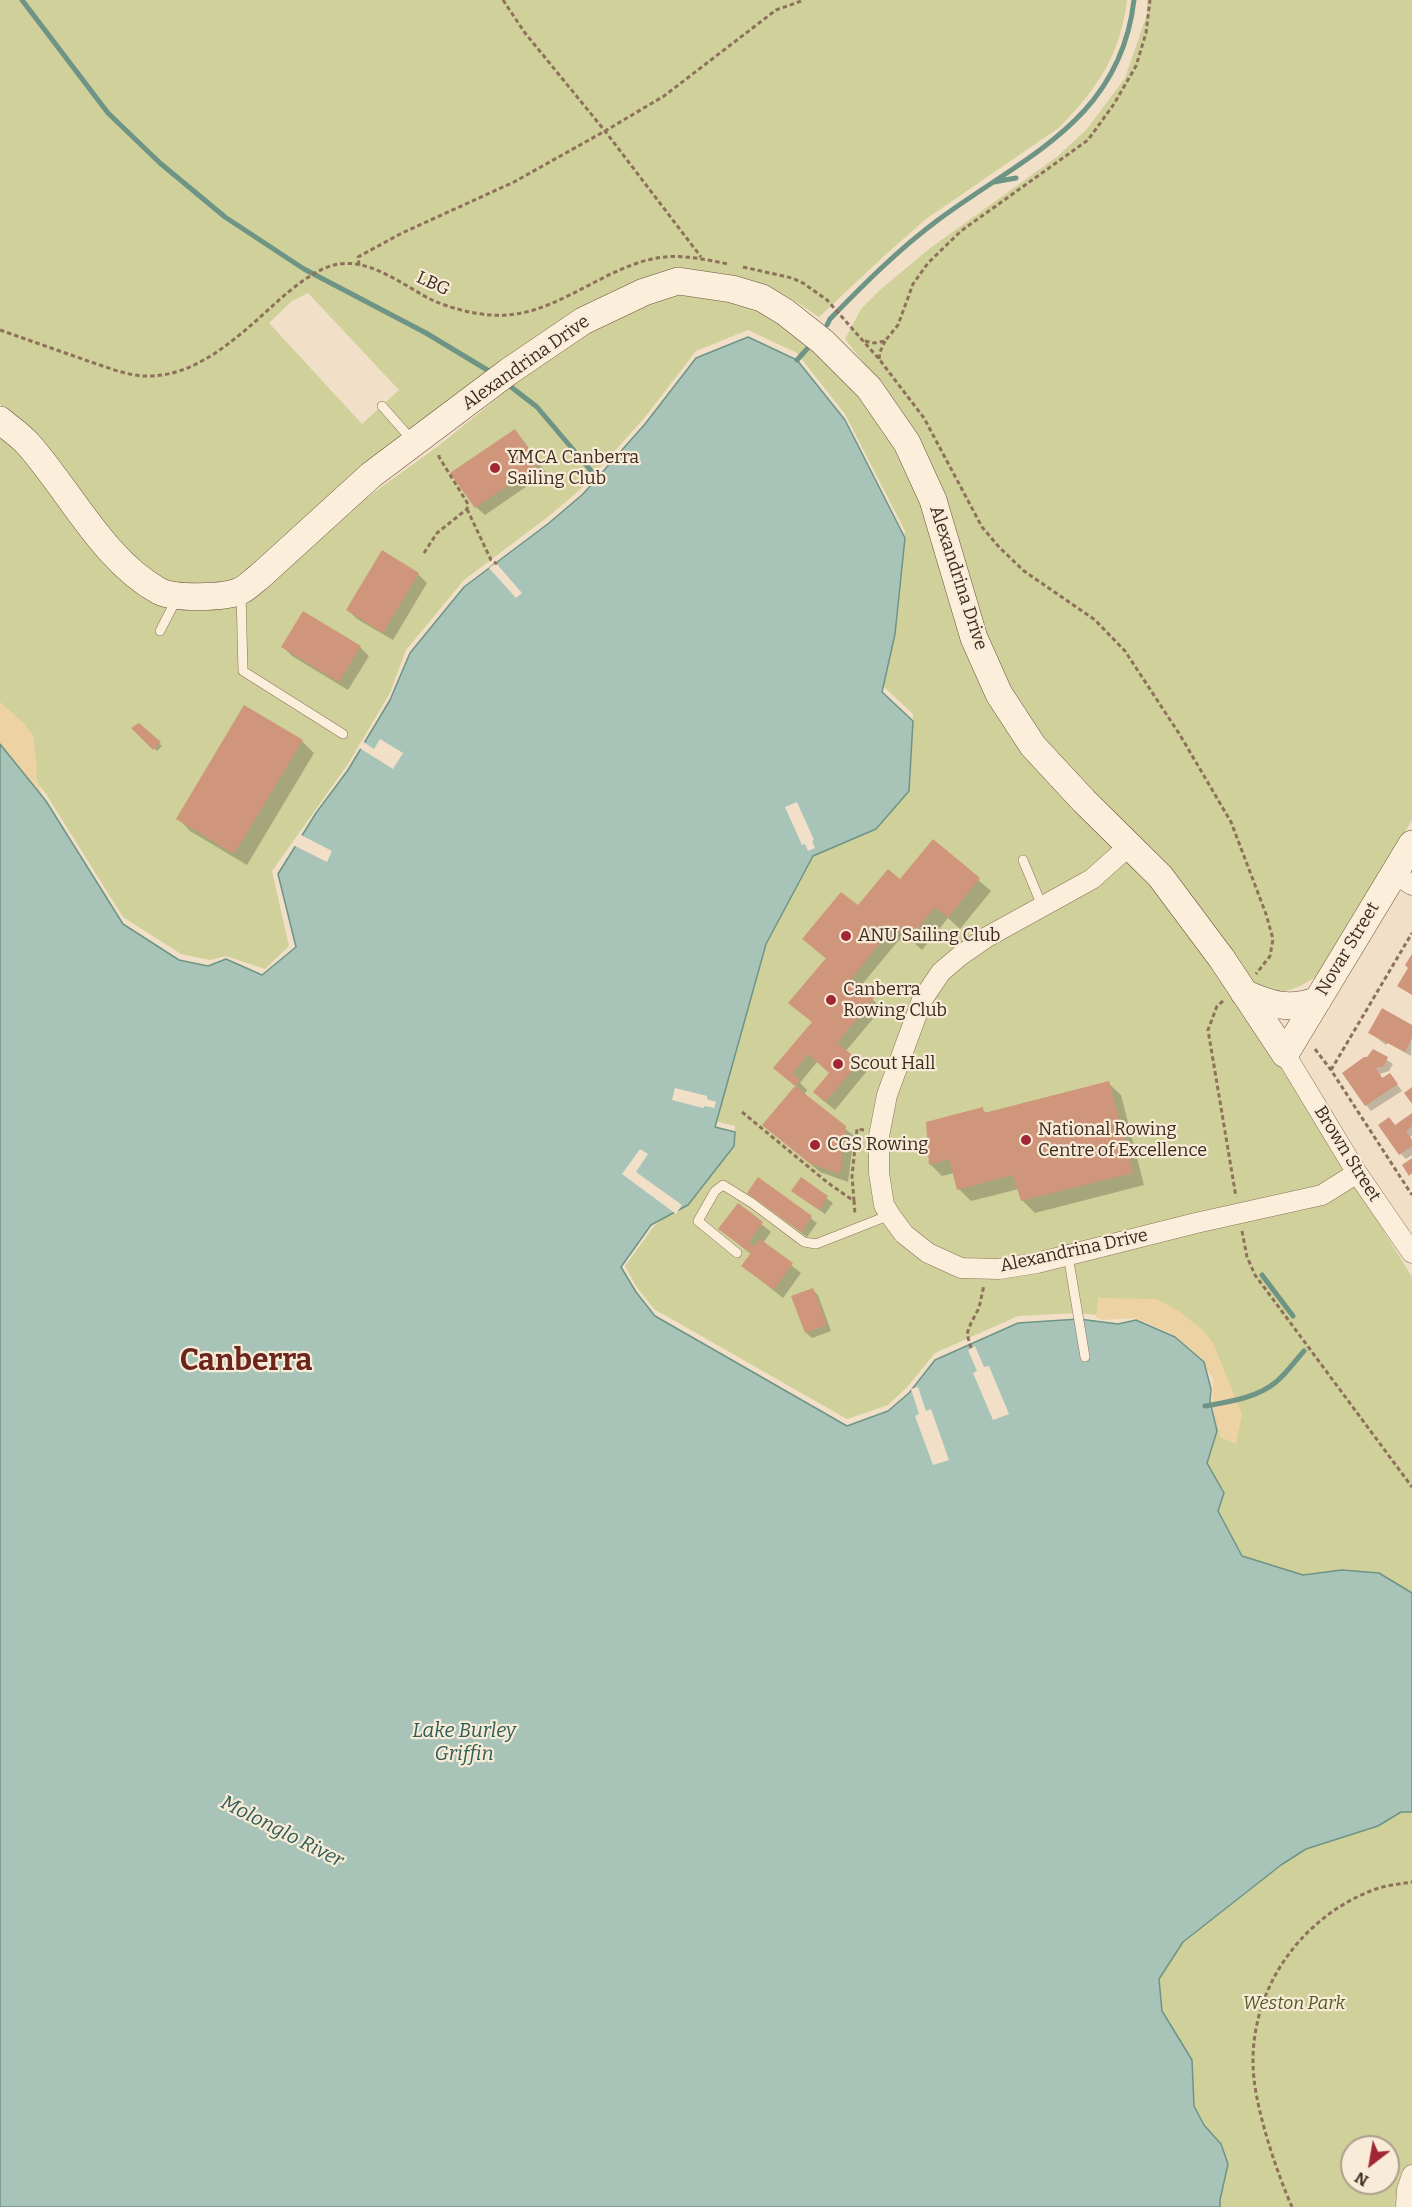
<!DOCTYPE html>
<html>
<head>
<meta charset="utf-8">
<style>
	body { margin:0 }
	#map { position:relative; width:1412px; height:2207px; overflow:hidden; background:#f1e0c7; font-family:Bitter,serif }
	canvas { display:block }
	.north { position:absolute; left:1340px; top:2135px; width:60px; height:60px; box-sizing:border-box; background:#f8ebd7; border:2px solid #ad9e8d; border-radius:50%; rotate:211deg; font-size:16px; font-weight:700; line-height:24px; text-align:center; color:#3d2b1f }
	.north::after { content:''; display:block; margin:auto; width:21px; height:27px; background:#a02835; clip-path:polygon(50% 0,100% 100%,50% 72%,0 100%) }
</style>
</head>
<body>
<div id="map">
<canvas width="1412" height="2207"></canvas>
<div class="north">N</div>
</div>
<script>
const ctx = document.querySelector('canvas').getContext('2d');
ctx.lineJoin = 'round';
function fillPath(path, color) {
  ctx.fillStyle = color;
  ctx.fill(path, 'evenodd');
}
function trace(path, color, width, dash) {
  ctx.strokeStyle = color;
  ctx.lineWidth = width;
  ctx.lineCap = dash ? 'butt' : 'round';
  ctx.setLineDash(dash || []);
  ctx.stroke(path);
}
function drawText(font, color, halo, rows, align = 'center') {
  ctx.font = font + ' Bitter,serif';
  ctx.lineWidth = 4.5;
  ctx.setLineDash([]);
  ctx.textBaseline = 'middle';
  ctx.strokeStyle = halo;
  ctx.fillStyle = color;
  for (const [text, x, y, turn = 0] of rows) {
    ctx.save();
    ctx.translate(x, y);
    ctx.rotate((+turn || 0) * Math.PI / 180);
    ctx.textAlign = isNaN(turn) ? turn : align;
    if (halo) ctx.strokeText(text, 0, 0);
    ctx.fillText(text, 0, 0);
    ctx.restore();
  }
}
const green = new Path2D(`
	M 0,0 L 1127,0 C 1120,56 1098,87 1060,127 L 926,219 L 884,256 L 819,317 C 775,286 752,276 698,271 L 464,390 L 416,424 L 256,564 L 224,587 L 163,582 L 130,556 L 35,437 L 0,404 ZM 308,293 L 399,390 L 362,424 L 269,323 L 292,301 Z
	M 1147,0 L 1412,0 L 1412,820 L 1321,973 C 1297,990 1281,998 1253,984 L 1035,730 L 1001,676 L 900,410 L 845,339 L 861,309 L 880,290 L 929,249 L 1058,156 L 1087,129 L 1125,78 L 1147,14 Z
	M 723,293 L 777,316 L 860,392 L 898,447 L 925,504 L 966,642 L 1149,877 L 1277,1058 L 1412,1277 L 1412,1593 L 1379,1573 L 1342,1570 L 1303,1575 L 1242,1556 L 1218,1511 L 1224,1493 L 1207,1463 L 1217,1431 L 1213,1402 L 1215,1382 L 1207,1360 L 1176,1333 L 1135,1314 L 1119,1317 L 1077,1313 L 1018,1316 L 935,1353 L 908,1386 L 888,1405 L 847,1419 L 654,1309 L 636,1286 L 625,1266 L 654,1226 L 688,1199 L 734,1139 L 735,1126 L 715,1121 L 764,938 L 808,852 L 909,784 L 913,714 L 882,685 L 894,627 L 905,531 L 845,414 L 797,353 L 748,330 L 696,351 L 645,417 L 583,487 L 549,516 L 464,580 L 406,650 L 390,693 L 348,764 L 272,871 L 289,946 L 265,969 L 226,956 L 210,960 L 181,954 L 123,917 L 46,794 L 0,738 L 0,430 L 153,596 L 251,581 L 437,447 L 531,371 L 587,332 L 642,304 L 680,294 Z
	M 1401,1812 L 1412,1812 L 1412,2207 L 1220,2207 L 1221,2144 L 1204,2125 L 1194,2106 L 1192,2060 L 1162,2011 L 1159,1979 L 1183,1942 L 1281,1865 L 1306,1849 L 1378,1826 ZM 1352,2147 L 1388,2147 L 1388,2183 L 1352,2183 Z`);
const sand = new Path2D(`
	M 0,702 L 24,723 L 33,735 L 37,766 L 36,777 L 47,808 L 0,789 Z
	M 1098,1298 L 1157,1299 L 1177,1310 L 1204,1331 L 1213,1343 L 1242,1414 L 1236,1444 L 1220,1437 L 1212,1402 L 1213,1378 L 1197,1355 L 1170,1333 L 1135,1318 L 1102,1320 L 1096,1317 Z`);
const water = new Path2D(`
	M 748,337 L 797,360 L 845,420 L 905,538 L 895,634 L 882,692 L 913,721 L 909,791 L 876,829 L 813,856 L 766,944 L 715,1127 L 735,1132 L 734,1146 L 688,1205 L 651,1225 L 621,1267 L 636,1292 L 655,1316 L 847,1426 L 888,1411 L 909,1393 L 935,1360 L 1018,1323 L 1079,1319 L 1118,1324 L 1136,1320 L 1175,1337 L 1204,1362 L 1211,1389 L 1210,1401 L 1217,1431 L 1207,1463 L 1224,1493 L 1218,1511 L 1242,1556 L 1303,1575 L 1342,1570 L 1379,1573 L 1412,1593 L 1412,1812 L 1401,1812 L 1378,1826 L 1306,1849 L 1281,1865 L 1183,1942 L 1159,1979 L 1162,2011 L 1192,2060 L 1194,2106 L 1204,2125 L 1221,2144 L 1228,2164 L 1220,2200 L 1220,2207 L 0,2207 L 0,744 L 46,801 L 123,924 L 179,960 L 208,966 L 226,959 L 262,975 L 296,947 L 278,874 L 316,813 L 348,770 L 390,700 L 410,653 L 464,587 L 549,523 L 583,494 L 645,424 L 696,358 Z`);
const pier = new Path2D(`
	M 496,563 L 522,593 L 516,598 L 489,568 Z
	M 380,739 L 403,753 L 393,769 L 358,747 L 362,741 L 374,749 Z
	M 797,802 L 814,840 L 812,841 L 815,848 L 808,851 L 805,844 L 802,845 L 785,807 Z
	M 299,834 L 332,851 L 327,862 L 293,845 Z
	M 675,1088 L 707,1096 L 707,1099 L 716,1102 L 714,1108 L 705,1106 L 703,1108 L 672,1100 Z
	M 640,1149 L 648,1154 L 636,1172 L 682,1205 L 676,1214 L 622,1174 Z
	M 975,1346 L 984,1367 L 989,1366 L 1009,1414 L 993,1420 L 973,1373 L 977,1371 L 968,1350 Z
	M 918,1387 L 926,1411 L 931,1409 L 949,1460 L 933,1465 L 915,1416 L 919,1414 L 911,1389 Z`);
const shadow = new Path2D(`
	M 514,431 L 523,440 L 546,473 L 485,515 L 476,507 Z
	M 418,574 L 427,583 L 393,640 L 357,619 L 348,610 Z
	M 283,647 L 360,647 L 369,656 L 348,690 L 292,656 Z
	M 139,725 L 162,746 L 157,751 L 134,728 Z
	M 302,741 L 314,753 L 247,865 L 190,831 L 178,818 Z
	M 933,841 L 991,891 L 960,929 L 948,918 L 922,950 L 907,937 L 902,943 L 899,940 L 859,988 L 882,1008 L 845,1052 L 867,1071 L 835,1110 L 824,1101 L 831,1073 L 817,1062 L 800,1083 L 807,1090 L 804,1095 L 854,1136 L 848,1182 L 820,1172 L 764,1125 L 797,1087 L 784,1076 L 813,1023 L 827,959 L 813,948 L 863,912 L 900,881 Z
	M 1412,1026 L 1411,1056 L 1388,1043 L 1386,1045 L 1370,1033 Z
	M 1373,1051 L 1393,1064 L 1389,1071 L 1380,1074 L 1383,1079 L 1390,1075 L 1402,1091 L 1371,1111 L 1366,1105 L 1368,1059 Z
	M 1108,1083 L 1121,1095 L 1144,1185 L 1035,1213 L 1023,1201 L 1019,1189 L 971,1201 L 959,1189 L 954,1173 L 942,1176 L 930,1164 L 982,1109 L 987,1114 Z
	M 1412,1115 L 1412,1136 L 1410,1137 L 1412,1140 L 1412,1155 L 1406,1159 L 1401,1154 L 1396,1126 Z
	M 759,1179 L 817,1223 L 807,1237 L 749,1193 Z
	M 801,1179 L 833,1203 L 825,1214 L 799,1196 Z
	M 738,1205 L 771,1232 L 763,1243 L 801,1273 L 783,1298 L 743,1266 L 752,1255 L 720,1229 Z
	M 812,1289 L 818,1295 L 831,1331 L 812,1338 L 806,1333 Z`);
const stream = new Path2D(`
	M 22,0 L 108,113 L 160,163 L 225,217 L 304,269 L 426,333 L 494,374
	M 994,182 L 1016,178
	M 827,325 L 830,319 C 864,284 899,249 938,220 C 1024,156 1120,121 1134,0
	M 797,360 L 807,349
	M 506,383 L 537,407 L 598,479
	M 1262,1275 L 1293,1316
	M 1205,1406 C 1228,1402 1257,1398 1276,1382 C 1286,1374 1295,1361 1304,1351`);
const building = new Path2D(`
	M 515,429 L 539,464 L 475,508 L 450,473 Z
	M 382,550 L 419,573 L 383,633 L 346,610 Z
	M 303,611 L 361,646 L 339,682 L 281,647 Z
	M 244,705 L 303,740 L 234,854 L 176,819 Z
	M 139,723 L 161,742 L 153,750 L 131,728 Z
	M 933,839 L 980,878 L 948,918 L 935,907 L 909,939 L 894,926 L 851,979 L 874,998 L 837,1043 L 860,1061 L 825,1102 L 813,1092 L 829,1073 L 808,1054 L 792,1074 L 800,1080 L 795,1086 L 773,1068 L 812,1022 L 788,1003 L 826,958 L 802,939 L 841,892 L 858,905 L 888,869 L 900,879 Z
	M 1412,954 L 1412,995 L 1397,986 L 1408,968 L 1405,965 Z
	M 1382,1008 L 1412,1025 L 1412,1038 L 1405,1052 L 1368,1033 Z
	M 1373,1049 L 1388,1057 L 1384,1066 L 1376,1068 L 1382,1078 L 1390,1073 L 1398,1084 L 1365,1106 L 1342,1073 L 1364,1057 L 1367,1057 Z
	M 1109,1081 L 1133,1173 L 1021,1201 L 1013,1175 L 957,1190 L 949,1159 L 929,1165 L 926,1122 L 983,1107 L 984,1113 Z
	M 795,1086 L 846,1126 L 840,1174 L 809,1163 L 762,1125 Z
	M 1412,1087 L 1412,1104 L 1404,1093 Z
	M 1412,1113 L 1412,1126 L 1406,1131 L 1412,1140 L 1412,1146 L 1399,1155 L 1378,1125 L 1389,1117 L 1395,1125 Z
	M 1412,1158 L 1412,1173 L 1409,1176 L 1402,1165 Z
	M 758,1177 L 812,1216 L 801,1232 L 747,1193 Z
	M 801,1177 L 828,1196 L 819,1210 L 791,1191 Z
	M 738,1203 L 763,1222 L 749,1242 L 755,1246 L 760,1239 L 793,1263 L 774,1290 L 741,1266 L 751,1253 L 718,1229 Z
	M 813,1288 L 827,1325 L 805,1333 L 791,1296 Z`);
const path = new Path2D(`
	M 503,0 L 525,33 L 605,131 L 701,257
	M 359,265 L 358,257 L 402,233 L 514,182 L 605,131 L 664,96 L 776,10 L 804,0
	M 743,267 L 792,278 L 803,283 L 827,300 L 879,359 L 924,418 L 982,527 L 999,547 L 1024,571 L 1095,620 L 1125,651 L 1180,735 L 1231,822 L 1266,914 L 1273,939 L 1270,956 L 1256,974
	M 0,330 C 28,340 57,350 85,360 C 104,366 127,376 146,376 C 190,377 226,347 257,320 C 277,302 307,272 334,265 C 369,256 405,287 434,301 C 451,308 473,314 491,315 C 550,320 597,271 652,259 C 678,253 703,259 728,264
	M 865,341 L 874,343 L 885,341 L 898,325 L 913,284 L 928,263 L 961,231 L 1088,140 L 1114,104 L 1136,66 L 1146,33 L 1150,0
	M 879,359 L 880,352 L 885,341
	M 467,509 L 491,560 L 497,564
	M 424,553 L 437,533 L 467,509 L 468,504 L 439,457 L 439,453
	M 1223,1001 L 1217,1006 L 1208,1030 L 1236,1197
	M 1315,1049 L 1331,1070 L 1412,1195
	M 1331,1070 L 1412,933
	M 742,1112 L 828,1183 L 854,1201 L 855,1214
	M 854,1201 L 852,1176 L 857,1129 L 864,1130
	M 1242,1231 L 1247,1257 L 1255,1275 L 1412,1487
	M 971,1348 L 967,1334 L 971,1323 L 979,1308 L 984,1285
	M 1292,2207 C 1277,2173 1258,2116 1254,2079 C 1245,1996 1298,1917 1376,1889 C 1387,1885 1400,1884 1412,1882`);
const service = new Path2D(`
	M 382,406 L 412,440
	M 241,593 L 243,671 L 343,734
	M 160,631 L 177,598
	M 1023,860 L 1042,906
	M 737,1253 L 698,1221 L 715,1191 L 723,1185 L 752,1203 L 804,1242 L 816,1244 L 890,1215
	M 1068,1255 L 1085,1357`);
const minor = new Path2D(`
	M 1130,845 L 1092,879 L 987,937 L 961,955 L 941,972 L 922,1000 L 887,1095 L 879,1136 L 879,1173 L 884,1205 L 890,1215 L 904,1234 L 928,1253 L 961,1268 L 999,1269 L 1037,1263 L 1196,1223 L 1322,1195 L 1357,1173
	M 1394,874 L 1412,885
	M 1285,1054 L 1357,1173 L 1412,1253
	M 1406,2207 L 1407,2190 L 1412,2175`);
const secondary = new Path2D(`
	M 0,420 C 9,428 20,435 28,444 C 69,490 104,561 159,591 C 174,599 225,598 240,591 C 247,588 253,581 259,577 L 371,475 L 508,372 L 583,321 L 644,292 L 678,281 L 732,289 L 762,298 L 785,312 L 823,342 L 869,388 L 907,443 L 933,500 L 974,638 L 999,694 L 1033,746 L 1084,801 L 1160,876 L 1222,959 L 1285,1054 L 1412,844
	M 1244,993 C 1271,1005 1290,1011 1318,1000`);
const markers = [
	[495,468,6,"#a02835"],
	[846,936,6,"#a02835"],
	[831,1000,6,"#a02835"],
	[838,1064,6,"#a02835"],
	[1026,1140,6,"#a02835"],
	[815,1145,6,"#a02835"]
];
const streetNames = [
	["LBG",433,284,24],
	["Alexandrina Drive",526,363,-35],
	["Alexandrina Drive",958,578,72],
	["Novar Street",1348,949,-59],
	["Brown Street",1347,1154,58],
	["Alexandrina Drive",1074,1251,-12]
];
const poiNames = [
	["YMCA Canberra",507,458],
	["Sailing Club",507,479],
	["ANU Sailing Club",858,936],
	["Canberra",843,990],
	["Rowing Club",843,1011],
	["Scout Hall",850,1064],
	["National Rowing",1038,1130],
	["Centre of Excellence",1038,1151],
	["CGS Rowing",827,1145]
];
const parkNames = [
	["Weston Park",1294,2004]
];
const waterNames = [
	["Lake Burley",464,1731],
	["Griffin",464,1754],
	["Molonglo River",282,1832,27]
];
const townNames = [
	["Canberra",246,1362]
];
fillPath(green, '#cfd09a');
fillPath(sand, '#edd2a4');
fillPath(water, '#a8c4b9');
trace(water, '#6e9486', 1.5);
fillPath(pier, '#f1e0c7');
fillPath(shadow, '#0003');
trace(stream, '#6e9486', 5);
fillPath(building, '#d0967c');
trace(service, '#8e715b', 10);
trace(minor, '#8e715b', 21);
trace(secondary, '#70523e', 28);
trace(path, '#8e715b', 3, [4.5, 3]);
trace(service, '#fbeedb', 9);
trace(minor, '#fbeedb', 20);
trace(secondary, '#fbeedb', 27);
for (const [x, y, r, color] of markers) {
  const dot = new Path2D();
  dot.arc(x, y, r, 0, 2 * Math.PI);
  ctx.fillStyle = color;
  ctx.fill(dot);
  trace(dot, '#f8ebd7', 2);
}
drawText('18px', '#3d2b1f', '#f8ebd7', streetNames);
drawText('18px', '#3d2b1f', '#f8ebd7', poiNames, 'left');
drawText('italic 18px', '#535b25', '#f8ebd7', parkNames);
drawText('italic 20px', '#2e5e56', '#f8ebd7', waterNames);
drawText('bold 30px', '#6c251d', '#f8ebd7', townNames);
</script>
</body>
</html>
